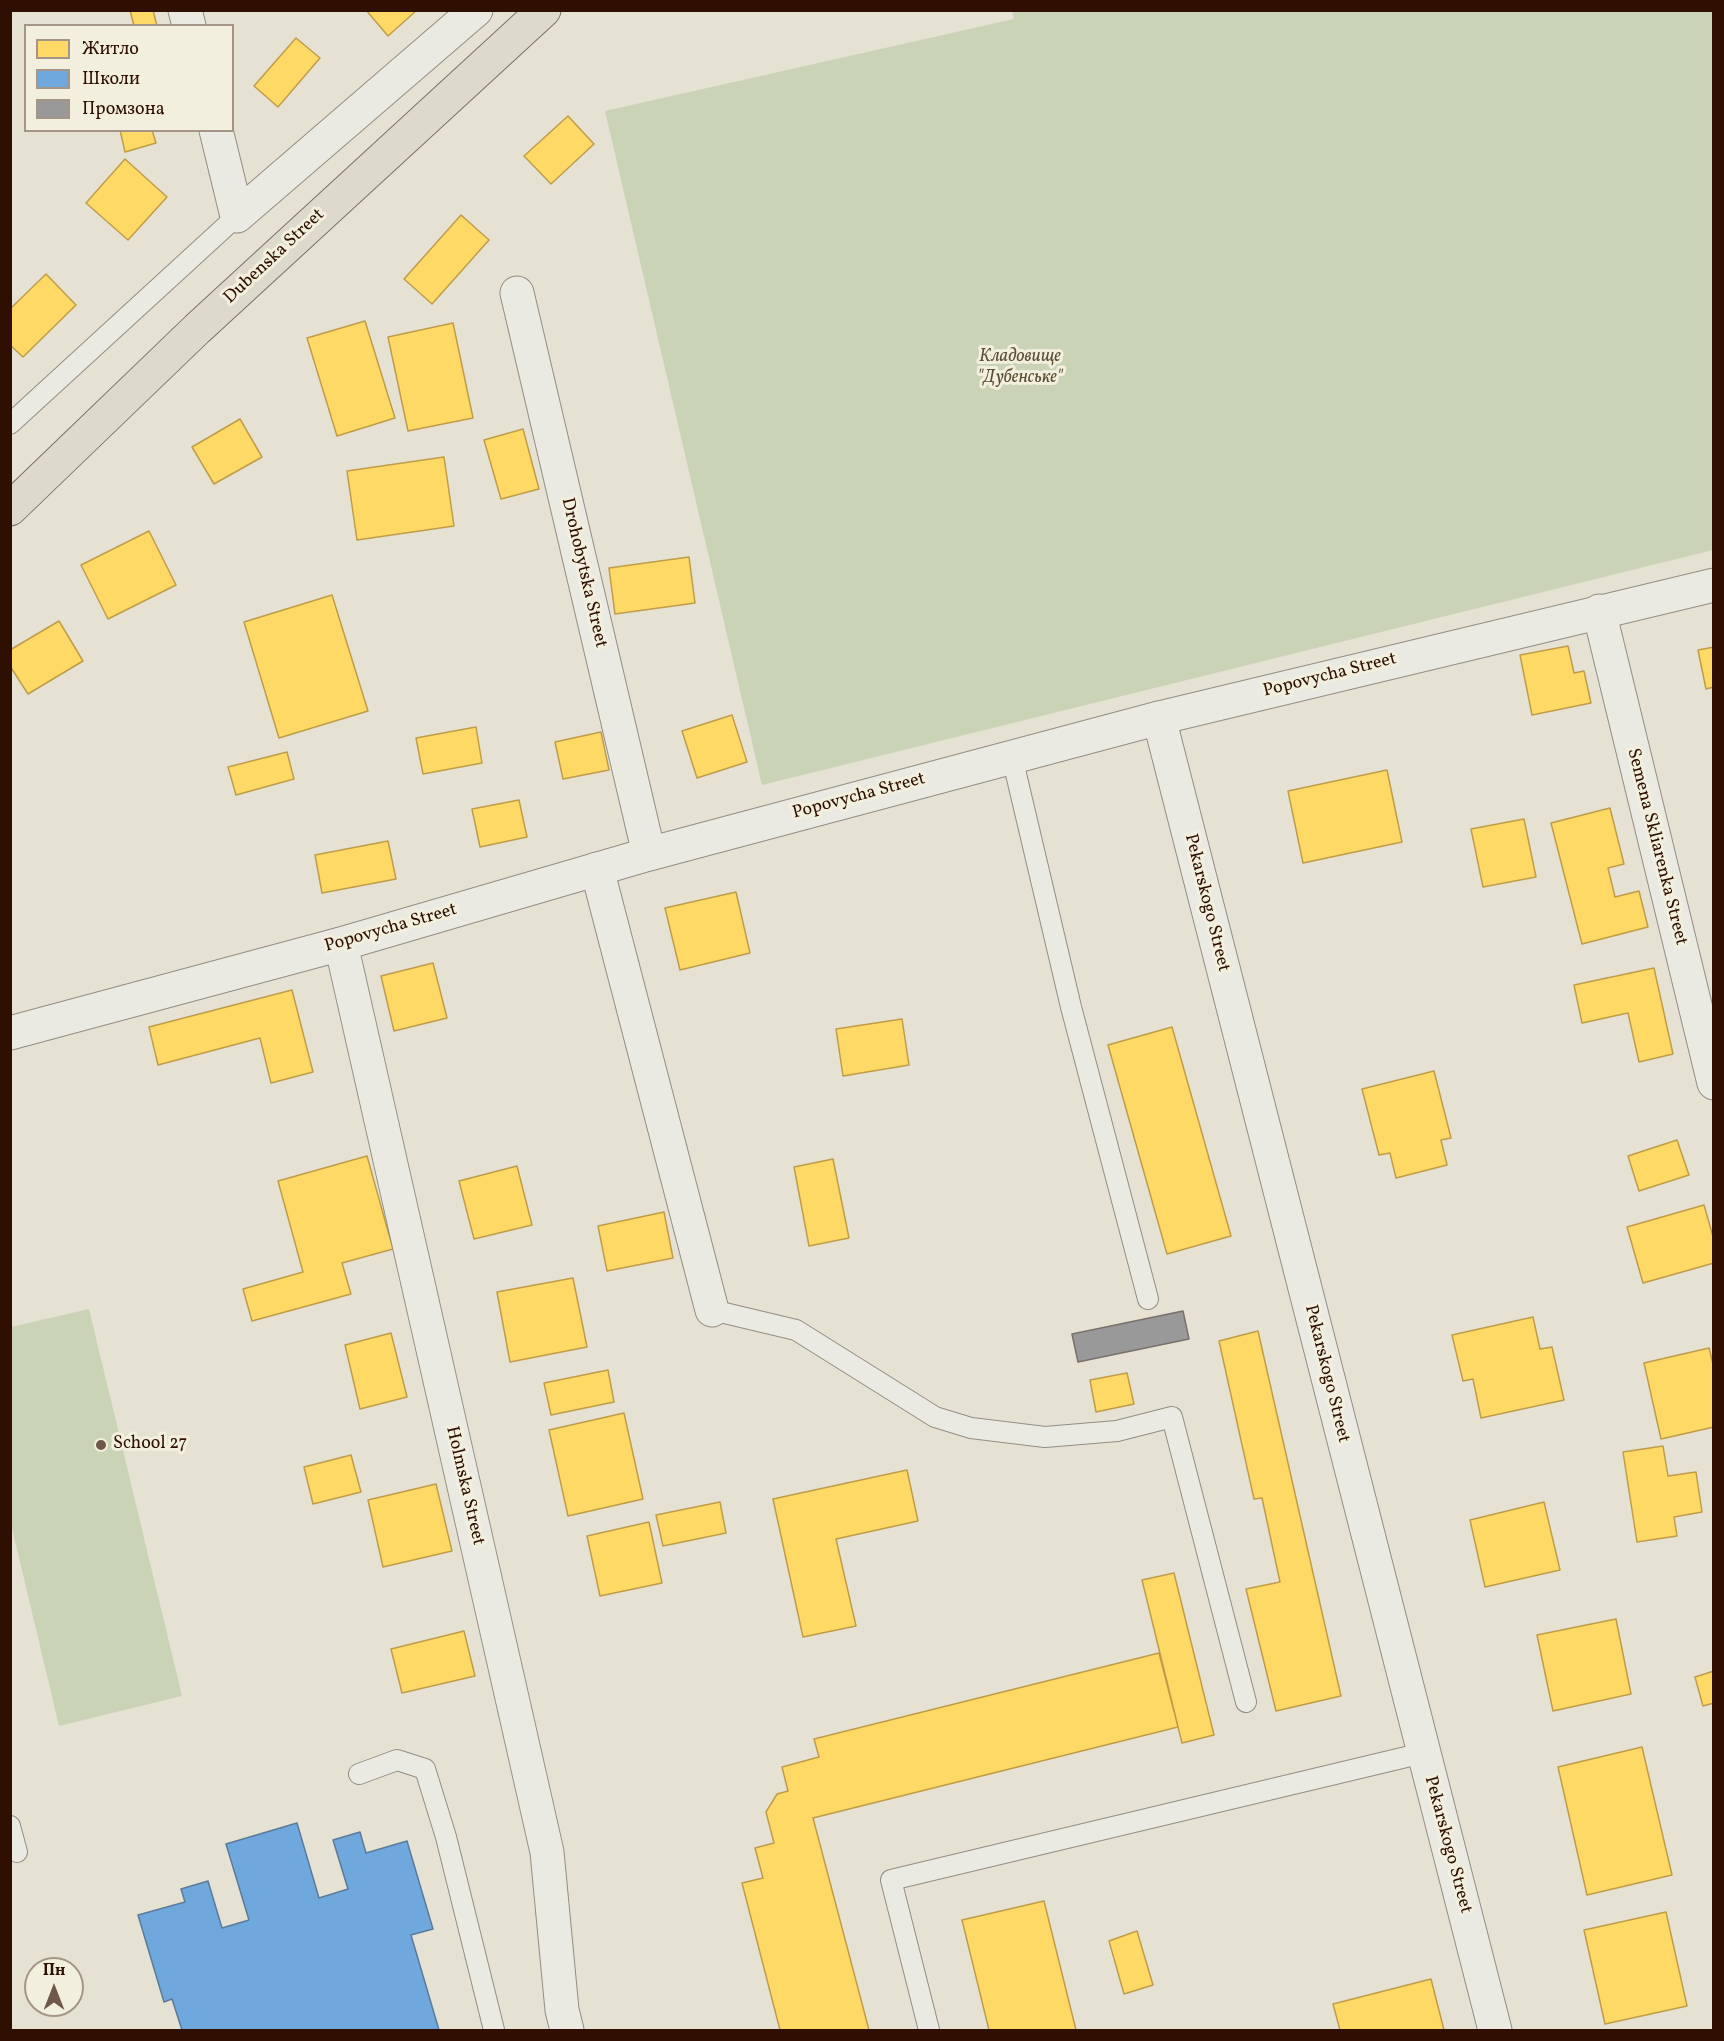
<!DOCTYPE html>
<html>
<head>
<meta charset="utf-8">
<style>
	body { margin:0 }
	#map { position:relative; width:1724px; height:2041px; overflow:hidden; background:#e5e2d4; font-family:Vollkorn,serif }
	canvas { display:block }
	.frame { position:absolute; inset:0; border:12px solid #2e0f01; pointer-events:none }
	.legend { position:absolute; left:24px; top:24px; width:210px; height:108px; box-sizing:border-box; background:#f3efde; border:2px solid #a49586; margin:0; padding:8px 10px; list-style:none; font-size:18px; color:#2e0f01 }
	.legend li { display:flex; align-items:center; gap:12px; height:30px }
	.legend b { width:30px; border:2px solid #a49586 }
	.north { position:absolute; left:24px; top:1957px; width:60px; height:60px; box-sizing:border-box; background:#f3efde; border:2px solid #a49586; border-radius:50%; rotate:0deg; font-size:16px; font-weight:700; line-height:24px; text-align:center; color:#2e0f01 }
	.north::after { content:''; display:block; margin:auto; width:21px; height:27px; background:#6e594b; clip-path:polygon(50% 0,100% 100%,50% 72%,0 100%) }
</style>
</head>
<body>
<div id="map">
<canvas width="1724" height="2041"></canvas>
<div class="frame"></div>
<ul class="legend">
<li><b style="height:16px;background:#ffd966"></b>Житло</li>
<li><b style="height:16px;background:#6fa8dc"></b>Школи</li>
<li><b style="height:16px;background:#999"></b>Промзона</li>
</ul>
<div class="north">Пн</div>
</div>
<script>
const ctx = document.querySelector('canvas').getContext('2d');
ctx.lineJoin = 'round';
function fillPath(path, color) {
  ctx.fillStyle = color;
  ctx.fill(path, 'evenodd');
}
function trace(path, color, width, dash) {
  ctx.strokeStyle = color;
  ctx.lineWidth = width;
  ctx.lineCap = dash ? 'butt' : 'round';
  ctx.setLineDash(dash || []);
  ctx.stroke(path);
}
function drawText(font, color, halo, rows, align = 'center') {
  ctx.font = font + ' Vollkorn,serif';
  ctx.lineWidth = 6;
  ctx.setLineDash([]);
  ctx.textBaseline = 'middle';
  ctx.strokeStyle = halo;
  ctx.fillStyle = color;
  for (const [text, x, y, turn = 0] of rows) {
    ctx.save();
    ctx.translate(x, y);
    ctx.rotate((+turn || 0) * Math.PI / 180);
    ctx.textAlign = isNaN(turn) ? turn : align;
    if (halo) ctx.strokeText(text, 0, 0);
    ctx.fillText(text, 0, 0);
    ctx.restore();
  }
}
const green = new Path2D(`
	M 1012,11 L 1713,11 L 1713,550 L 762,785 L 605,111 L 1014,19 Z
	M 89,1309 L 182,1696 L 59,1726 L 11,1524 L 11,1327 Z`);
const homes = new Path2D(`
	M 130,10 L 153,10 L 157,26 L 134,26 Z
	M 366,10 L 417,10 L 388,36 Z
	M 296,38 L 320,58 L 278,107 L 254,86 Z
	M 568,116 L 594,144 L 551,184 L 524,156 Z
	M 120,130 L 152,130 L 156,143 L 125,152 Z
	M 125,159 L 167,197 L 128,240 L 86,203 Z
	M 461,215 L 489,240 L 432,304 L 404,279 Z
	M 46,274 L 76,305 L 23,357 L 10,345 L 10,309 Z
	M 365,321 L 395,418 L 337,436 L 307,338 Z
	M 453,323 L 473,418 L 408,431 L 388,337 Z
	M 240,419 L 262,457 L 214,484 L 192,447 Z
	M 523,429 L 539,489 L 501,499 L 484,440 Z
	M 444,457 L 454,526 L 357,540 L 347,471 Z
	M 149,531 L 176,585 L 108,619 L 81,565 Z
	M 689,557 L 695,603 L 615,614 L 609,568 Z
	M 332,595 L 368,711 L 279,738 L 244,622 Z
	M 59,621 L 83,661 L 28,694 L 10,666 L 10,650 Z
	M 1568,646 L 1574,673 L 1584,671 L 1591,703 L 1532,715 L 1520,655 Z
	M 1714,647 L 1714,687 L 1706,689 L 1698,650 Z
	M 732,715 L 747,762 L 697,778 L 682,731 Z
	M 476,727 L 482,763 L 423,774 L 416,738 Z
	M 601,732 L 609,770 L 563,779 L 555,742 Z
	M 287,752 L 294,779 L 236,795 L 228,767 Z
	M 1387,770 L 1402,842 L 1303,863 L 1288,791 Z
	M 519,800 L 527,837 L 480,847 L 472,809 Z
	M 1610,808 L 1624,864 L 1608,868 L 1615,897 L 1639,891 L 1648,927 L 1582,944 L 1551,823 Z
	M 1524,819 L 1536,877 L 1483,887 L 1471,829 Z
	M 388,841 L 396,879 L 322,893 L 315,855 Z
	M 736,892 L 750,953 L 680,970 L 665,908 Z
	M 433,963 L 447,1018 L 394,1031 L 381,976 Z
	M 1654,968 L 1673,1054 L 1639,1062 L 1628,1013 L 1582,1023 L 1574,985 Z
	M 292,990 L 313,1072 L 271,1083 L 260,1038 L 158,1065 L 149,1027 Z
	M 902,1019 L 909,1065 L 843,1076 L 836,1029 Z
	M 1172,1027 L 1231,1236 L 1167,1254 L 1108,1045 Z
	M 1434,1071 L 1451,1138 L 1441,1140 L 1447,1165 L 1396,1178 L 1390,1153 L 1379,1155 L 1362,1089 Z
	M 1677,1140 L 1689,1175 L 1639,1191 L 1628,1156 Z
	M 367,1156 L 393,1249 L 342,1263 L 351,1294 L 252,1321 L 243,1289 L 303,1272 L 278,1181 Z
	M 833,1159 L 849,1238 L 809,1246 L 794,1167 Z
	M 517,1166 L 532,1225 L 474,1239 L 459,1181 Z
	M 1704,1205 L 1714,1240 L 1714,1263 L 1643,1283 L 1627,1227 Z
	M 664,1212 L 673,1258 L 607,1271 L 598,1226 Z
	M 573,1278 L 587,1347 L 510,1362 L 497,1292 Z
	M 1533,1317 L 1540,1349 L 1552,1347 L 1564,1400 L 1481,1418 L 1473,1379 L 1463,1381 L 1452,1335 Z
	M 1258,1331 L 1341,1696 L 1276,1711 L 1246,1589 L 1280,1582 L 1262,1498 L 1254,1499 L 1219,1341 Z
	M 391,1333 L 407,1397 L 360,1409 L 345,1345 Z
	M 1709,1348 L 1714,1368 L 1714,1427 L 1661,1439 L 1644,1363 Z
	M 608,1370 L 614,1402 L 551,1415 L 544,1383 Z
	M 1127,1373 L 1134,1404 L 1096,1412 L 1090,1380 Z
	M 624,1413 L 643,1499 L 568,1516 L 549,1430 Z
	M 1663,1446 L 1668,1476 L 1696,1472 L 1702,1512 L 1674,1517 L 1677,1536 L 1637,1542 L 1623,1452 Z
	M 351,1455 L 361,1492 L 313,1504 L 304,1467 Z
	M 907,1470 L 918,1521 L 836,1539 L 856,1626 L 803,1637 L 773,1499 Z
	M 436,1484 L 452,1551 L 383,1567 L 368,1500 Z
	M 720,1502 L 726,1533 L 663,1546 L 656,1515 Z
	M 1544,1502 L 1560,1570 L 1485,1587 L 1470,1520 Z
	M 649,1522 L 662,1583 L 600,1596 L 587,1536 Z
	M 1174,1573 L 1214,1735 L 1182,1743 L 1142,1580 Z
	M 1616,1619 L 1631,1694 L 1553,1711 L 1537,1635 Z
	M 464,1631 L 475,1676 L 402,1693 L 391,1649 Z
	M 1159,1653 L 1178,1727 L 813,1818 L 869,2030 L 780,2030 L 742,1883 L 763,1878 L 755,1848 L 774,1843 L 766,1812 L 777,1794 L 788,1791 L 782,1767 L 819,1757 L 814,1739 Z
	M 1714,1671 L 1714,1703 L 1703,1706 L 1695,1677 Z
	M 1642,1747 L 1672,1875 L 1587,1895 L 1558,1767 Z
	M 1044,1901 L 1076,2030 L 989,2030 L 962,1920 Z
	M 1666,1912 L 1687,2006 L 1605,2024 L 1584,1930 Z
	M 1137,1931 L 1153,1985 L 1124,1994 L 1109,1941 Z
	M 1431,1979 L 1444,2030 L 1340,2030 L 1333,2004 Z`);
const schools = new Path2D(`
	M 297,1823 L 319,1898 L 348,1889 L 333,1840 L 360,1832 L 366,1853 L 407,1841 L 433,1929 L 411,1935 L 439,2030 L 182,2030 L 172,1999 L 164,2002 L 138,1915 L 185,1902 L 181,1889 L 208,1881 L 222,1928 L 249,1920 L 226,1844 Z`);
const industry = new Path2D(`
	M 1183,1311 L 1189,1339 L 1078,1362 L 1072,1334 Z`);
const service = new Path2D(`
	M 10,424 L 237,216
	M 1012,757 L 1071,1007 L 1148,1299
	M 712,1310 L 796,1330 L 935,1417 L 971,1428 L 1045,1437 L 1117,1431 L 1172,1417 L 1246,1702
	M 359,1774 L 397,1760 L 425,1769 L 446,1837 L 494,2030
	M 10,1826 L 17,1852
	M 929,2030 L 891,1880 L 1423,1753`);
const minor = new Path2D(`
	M 185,10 L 189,26
	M 216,130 L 237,216 L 476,10
	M 517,293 L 649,854
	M 1599,611 L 1714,1083
	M 1159,718 L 1495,2030
	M 597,869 L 712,1310
	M 341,944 L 547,1852 L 562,2010 L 567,2030`);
const tertiary = new Path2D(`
	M 10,1033 L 341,944 L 649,854 L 1159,718 L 1714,585`);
const primary = new Path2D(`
	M 10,509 L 197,329 L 544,10`);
const markers = [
	[101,1445,6,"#6e594b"]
];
const streetNames = [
	["Dubenska Street",275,257,-43],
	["Drohobytska Street",583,573,77],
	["Popovycha Street",1330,676,-14],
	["Popovycha Street",859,797,-15],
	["Semena Skliarenka Street",1656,847,76],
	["Pekarskogo Street",1206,903,76],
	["Popovycha Street",391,929,-16],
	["Pekarskogo Street",1326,1374,76],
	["Holmska Street",464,1486,77],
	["Pekarskogo Street",1447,1845,75]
];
const parkNames = [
	["Кладовище",1020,358],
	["\"Дубенське\"",1020,379]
];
const poiNames = [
	["School 27",113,1445]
];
fillPath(green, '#cad3b5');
fillPath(homes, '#ffd966');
trace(homes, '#c09c48', 1.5);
fillPath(schools, '#6fa8dc');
trace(schools, '#5c7a9a', 1.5);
fillPath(industry, '#999');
trace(industry, '#79706b', 1.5);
trace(service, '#938d84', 22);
trace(minor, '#938d84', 35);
trace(tertiary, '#938d84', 35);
trace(primary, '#787168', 35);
trace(service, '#ebeae2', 20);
trace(minor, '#ebeae2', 33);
trace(tertiary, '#ebeae2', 33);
trace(primary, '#ded9cd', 33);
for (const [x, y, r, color] of markers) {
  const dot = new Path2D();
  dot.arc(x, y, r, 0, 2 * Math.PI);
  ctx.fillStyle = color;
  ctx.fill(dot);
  trace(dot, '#f3efde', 2);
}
drawText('18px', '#2e0f01', '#f3efde', streetNames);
drawText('italic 18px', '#5d4f37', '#f3efde', parkNames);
drawText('18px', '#2e0f01', '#f3efde', poiNames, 'left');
</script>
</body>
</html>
